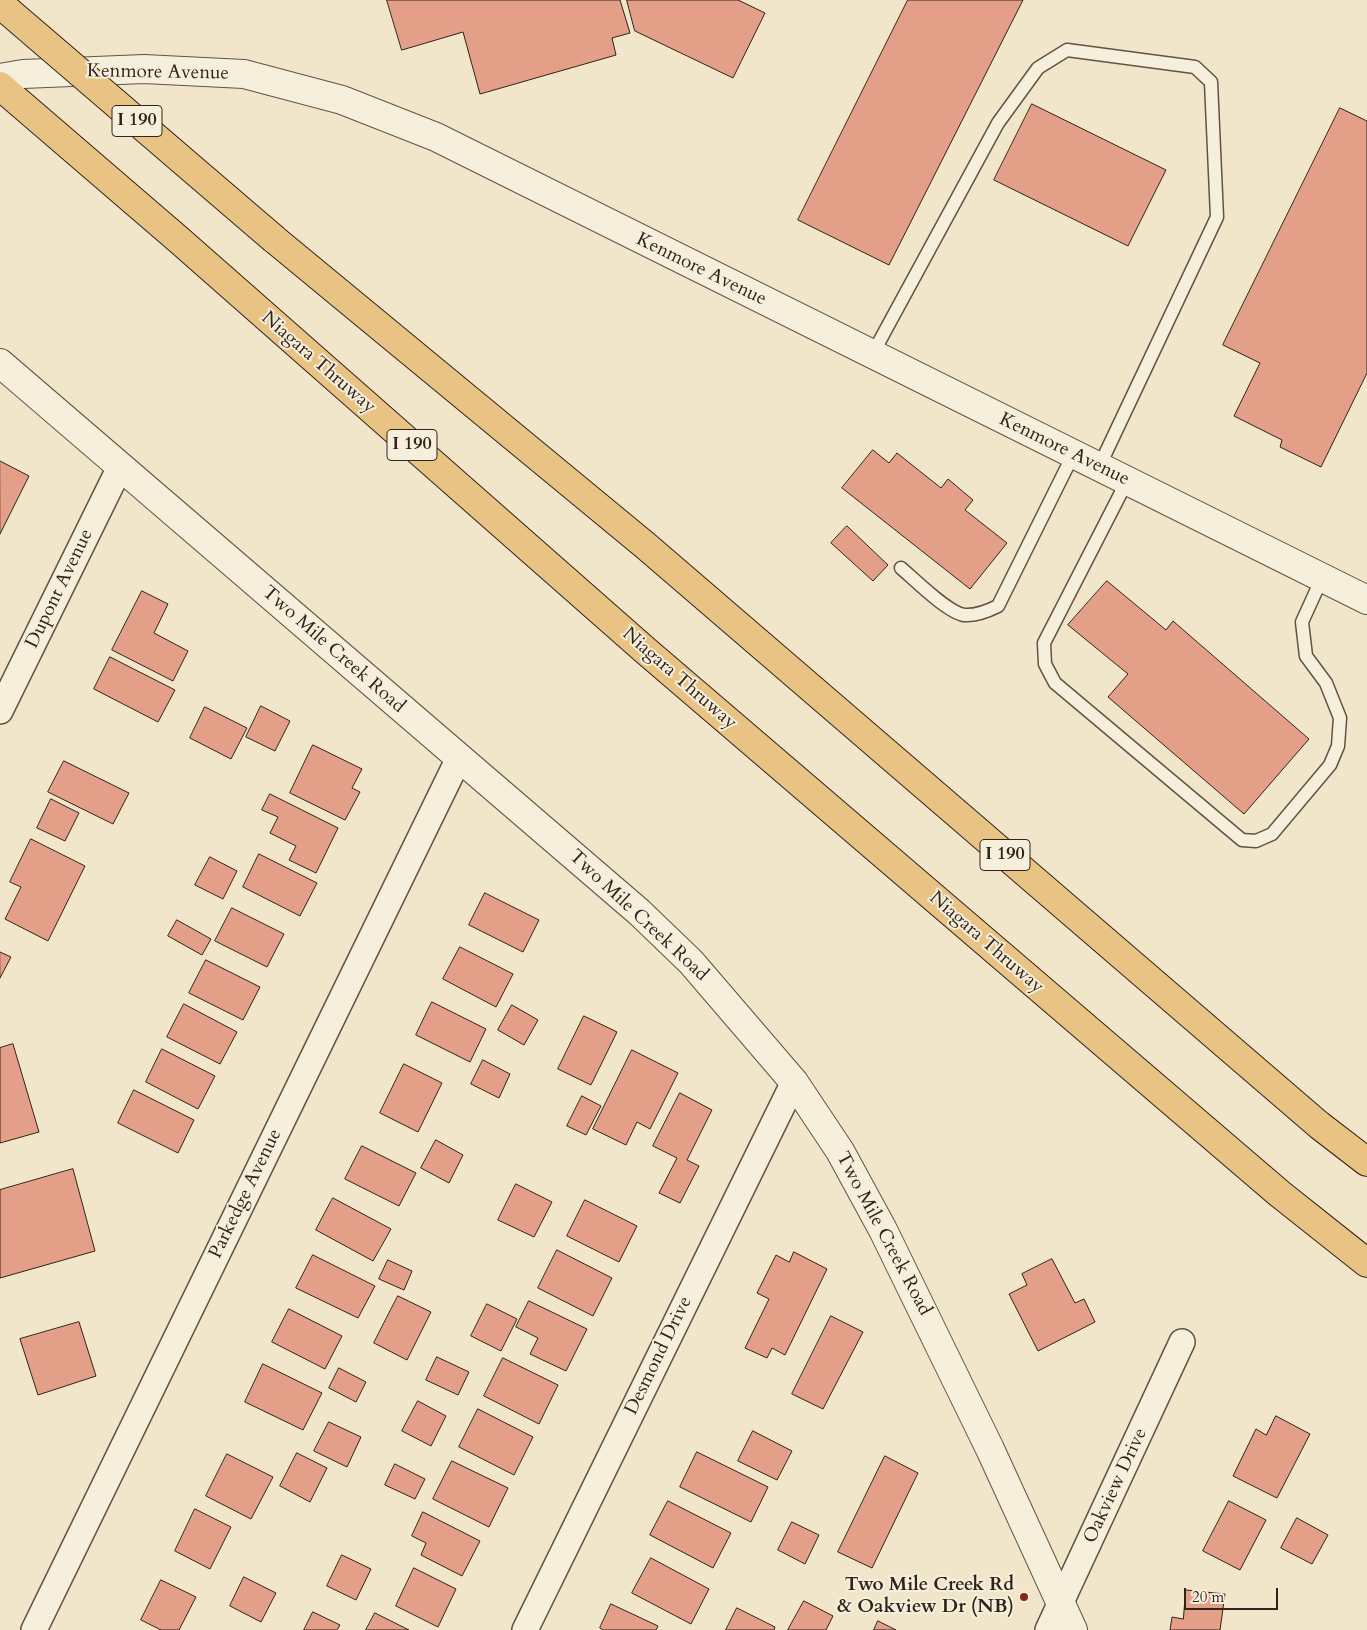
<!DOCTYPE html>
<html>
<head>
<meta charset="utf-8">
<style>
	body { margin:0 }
	#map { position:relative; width:1367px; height:1630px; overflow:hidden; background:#f1e6c9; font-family:Cardo,serif }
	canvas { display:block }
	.scale { position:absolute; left:1184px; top:1588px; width:94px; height:22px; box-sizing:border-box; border:2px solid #31221b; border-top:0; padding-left:6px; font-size:15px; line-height:18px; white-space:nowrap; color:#31221b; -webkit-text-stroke:4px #f6efdc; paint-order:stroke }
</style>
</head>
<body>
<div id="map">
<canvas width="1367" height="1630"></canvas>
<div class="scale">20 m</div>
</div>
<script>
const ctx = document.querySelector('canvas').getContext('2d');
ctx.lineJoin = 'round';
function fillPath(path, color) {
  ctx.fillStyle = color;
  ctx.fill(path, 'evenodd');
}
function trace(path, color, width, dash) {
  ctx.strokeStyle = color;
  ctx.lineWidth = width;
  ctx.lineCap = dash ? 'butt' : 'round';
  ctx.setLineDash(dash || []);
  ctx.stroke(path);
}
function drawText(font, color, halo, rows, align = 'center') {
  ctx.font = font + ' Cardo,serif';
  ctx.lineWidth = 4;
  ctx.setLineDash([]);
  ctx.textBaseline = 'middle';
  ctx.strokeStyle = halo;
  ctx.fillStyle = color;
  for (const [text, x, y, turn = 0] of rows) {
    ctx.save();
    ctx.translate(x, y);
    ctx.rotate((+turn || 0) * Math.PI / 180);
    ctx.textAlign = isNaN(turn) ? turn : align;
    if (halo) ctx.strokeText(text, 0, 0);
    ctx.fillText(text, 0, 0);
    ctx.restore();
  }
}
const building = new Path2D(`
	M 387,0 L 620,0 L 630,33 L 612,38 L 616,55 L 480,94 L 463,32 L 402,50 Z
	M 627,0 L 738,0 L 765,13 L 733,78 L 635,31 Z
	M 908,0 L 1023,0 L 889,265 L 798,220 Z
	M 1032,104 L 1166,170 L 1128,246 L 994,180 Z
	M 1340,108 L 1367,121 L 1367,373 L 1321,467 L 1280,447 L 1282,440 L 1234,416 L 1260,363 L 1223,345 Z
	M 873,450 L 889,463 L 897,453 L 941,488 L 948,479 L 973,500 L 965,510 L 1007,543 L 970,589 L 842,488 Z
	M 0,461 L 29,476 L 0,534 Z
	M 847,526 L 888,565 L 873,581 L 831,543 Z
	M 1107,581 L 1166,630 L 1173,621 L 1309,739 L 1244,814 L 1108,697 L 1128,674 L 1068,625 Z
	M 142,591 L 168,604 L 154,633 L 188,651 L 173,681 L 112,650 Z
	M 110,657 L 175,690 L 158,722 L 94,689 Z
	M 261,706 L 290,721 L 275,751 L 246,737 Z
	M 205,707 L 247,728 L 231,759 L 190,738 Z
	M 313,745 L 362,769 L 352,788 L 360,792 L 345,820 L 290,793 Z
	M 64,761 L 129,793 L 113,824 L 48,792 Z
	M 270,794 L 338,828 L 316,873 L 289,860 L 296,846 L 270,833 L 278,817 L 262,810 Z
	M 51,799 L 79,813 L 65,841 L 37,828 Z
	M 31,839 L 85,866 L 48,941 L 5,919 L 21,887 L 10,882 Z
	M 259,854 L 317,883 L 300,916 L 243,887 Z
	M 210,857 L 237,871 L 223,899 L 195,885 Z
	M 485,893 L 539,920 L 523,952 L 469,925 Z
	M 232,908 L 284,934 L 267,967 L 215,941 Z
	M 177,920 L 211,939 L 202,955 L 168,936 Z
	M 460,947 L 513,974 L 496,1007 L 443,979 Z
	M 0,952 L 11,957 L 0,978 Z
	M 206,960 L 260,987 L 243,1020 L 189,993 Z
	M 432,1002 L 486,1029 L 470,1062 L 416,1035 Z
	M 184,1004 L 237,1032 L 220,1064 L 167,1037 Z
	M 512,1005 L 538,1020 L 524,1045 L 498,1030 Z
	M 584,1016 L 617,1032 L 591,1085 L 558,1069 Z
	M 13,1044 L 39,1132 L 0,1143 L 0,1048 Z
	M 162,1049 L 215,1076 L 198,1109 L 146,1082 Z
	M 632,1050 L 678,1073 L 650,1129 L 637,1122 L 626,1145 L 593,1129 Z
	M 483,1060 L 510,1074 L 499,1098 L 471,1084 Z
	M 404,1064 L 442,1083 L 418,1132 L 380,1113 Z
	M 134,1090 L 194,1120 L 178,1153 L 118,1123 Z
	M 680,1093 L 712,1110 L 687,1160 L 699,1166 L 680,1203 L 659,1193 L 677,1158 L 653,1146 Z
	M 582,1096 L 601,1106 L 586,1135 L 567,1126 Z
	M 436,1140 L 463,1155 L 449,1183 L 421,1168 Z
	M 362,1146 L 416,1173 L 399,1206 L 345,1179 Z
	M 73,1169 L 95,1251 L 0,1278 L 0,1190 Z
	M 516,1184 L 552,1202 L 534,1237 L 498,1220 Z
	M 333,1198 L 391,1229 L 373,1261 L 316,1230 Z
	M 585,1200 L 637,1226 L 619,1262 L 567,1236 Z
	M 557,1250 L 612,1278 L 593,1316 L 538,1288 Z
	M 794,1252 L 827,1269 L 785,1355 L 772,1348 L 767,1358 L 745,1348 L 769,1299 L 757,1293 L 776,1255 L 789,1262 Z
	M 313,1255 L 375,1286 L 358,1318 L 296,1288 Z
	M 1052,1259 L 1075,1303 L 1084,1299 L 1095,1322 L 1038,1351 L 1009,1294 L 1027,1285 L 1022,1274 Z
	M 388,1260 L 412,1271 L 404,1290 L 379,1279 Z
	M 398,1296 L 431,1312 L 407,1360 L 374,1343 Z
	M 529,1301 L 587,1329 L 566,1371 L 530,1354 L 538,1338 L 516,1327 Z
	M 487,1304 L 517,1319 L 501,1351 L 471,1336 Z
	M 289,1309 L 342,1336 L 325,1369 L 272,1342 Z
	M 831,1316 L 863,1332 L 823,1409 L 792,1394 Z
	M 79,1322 L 96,1376 L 38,1395 L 20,1339 Z
	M 437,1357 L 469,1372 L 458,1395 L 426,1380 Z
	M 503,1358 L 558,1385 L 539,1424 L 484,1396 Z
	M 263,1364 L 322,1393 L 303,1430 L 245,1402 Z
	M 339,1368 L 366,1382 L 356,1402 L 329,1388 Z
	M 418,1401 L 446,1416 L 431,1446 L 402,1431 Z
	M 478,1409 L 533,1437 L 514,1475 L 459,1447 Z
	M 1276,1416 L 1310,1434 L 1277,1498 L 1233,1476 L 1256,1429 L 1266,1435 Z
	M 329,1422 L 361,1437 L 347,1467 L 314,1451 Z
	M 753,1431 L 792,1451 L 777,1480 L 738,1461 Z
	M 697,1452 L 768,1487 L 751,1522 L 680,1487 Z
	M 297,1453 L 327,1468 L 310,1502 L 280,1486 Z
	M 227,1454 L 273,1477 L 251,1519 L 206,1496 Z
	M 885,1456 L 918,1473 L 872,1568 L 838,1552 Z
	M 452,1461 L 508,1488 L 489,1527 L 433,1499 Z
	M 395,1464 L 425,1479 L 415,1499 L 385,1485 Z
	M 668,1501 L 731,1533 L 713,1568 L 650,1535 Z
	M 1229,1501 L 1266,1520 L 1240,1570 L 1203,1551 Z
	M 195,1509 L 231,1527 L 210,1569 L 175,1551 Z
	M 423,1512 L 480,1541 L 462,1576 L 421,1555 L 426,1543 L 412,1536 Z
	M 1297,1518 L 1328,1535 L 1312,1564 L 1281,1548 Z
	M 792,1522 L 819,1535 L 805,1564 L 778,1550 Z
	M 342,1555 L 371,1569 L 356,1600 L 327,1586 Z
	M 651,1558 L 709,1589 L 691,1624 L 632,1593 Z
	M 414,1568 L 456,1589 L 438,1627 L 396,1606 Z
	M 244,1577 L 276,1593 L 261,1622 L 230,1606 Z
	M 161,1580 L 196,1597 L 179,1630 L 161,1630 L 141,1620 Z
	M 1186,1590 L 1225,1594 L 1220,1630 L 1170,1630 L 1172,1617 L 1183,1619 Z
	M 804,1601 L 833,1616 L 826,1630 L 788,1630 Z
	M 611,1604 L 658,1626 L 656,1630 L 603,1630 L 600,1628 Z
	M 737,1608 L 775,1627 L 774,1630 L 726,1630 Z
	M 313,1612 L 340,1625 L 337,1630 L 304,1630 Z
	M 375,1613 L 409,1630 L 366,1630 Z
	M 878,1621 L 896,1630 L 874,1630 Z`);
const service = new Path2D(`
	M 872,355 L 998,123 L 1038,68 L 1067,50 L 1195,67 L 1211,82 L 1217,217 L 1099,467
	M 1127,481 L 1044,643 L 1045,664 L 1055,683 L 1242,840 L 1256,841 L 1272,834 L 1330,765 L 1338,746 L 1340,718 L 1326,683 L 1306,656 L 1302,622 L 1322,578
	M 901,568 C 915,580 947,612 964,615 C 976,616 988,611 998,606 L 1073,455`);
const minor = new Path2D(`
	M 0,711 L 120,467
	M 34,1630 L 459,758
	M 525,1630 L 794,1082
	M 1048,1630 L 1182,1342`);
const tertiary = new Path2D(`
	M 0,78 L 23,74 L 144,69 L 244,74 L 342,100 L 436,137 L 1367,600
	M 0,363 L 639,912 L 691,962 L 794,1082 L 840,1151 L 883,1230 L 990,1449 L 1073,1630`);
const motorway = new Path2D(`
	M 0,86 L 179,240 L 646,651 L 1280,1194 L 1367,1263
	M 274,239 L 646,546 L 1319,1125 L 1367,1162`);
const motorwayBridge = new Path2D(`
	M 0,4 L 274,239`);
const markers = [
	[1024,1597,5,"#8f2418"]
];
const shields = [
	[137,121,50],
	[412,445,50],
	[1005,855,50]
];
const shieldNames = [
	["I 190",137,121],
	["I 190",412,445],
	["I 190",1005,855]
];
const streetNames = [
	["Kenmore Avenue",158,73,1],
	["Kenmore Avenue",701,270,26],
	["Niagara Thruway",318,363,41],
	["Kenmore Avenue",1064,450,26],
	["Dupont Avenue",60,589,-64],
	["Two Mile Creek Road",333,650,41],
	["Niagara Thruway",679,679,41],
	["Two Mile Creek Road",638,916,43],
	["Niagara Thruway",986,943,41],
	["Parkedge Avenue",246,1194,-64],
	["Two Mile Creek Road",883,1234,62],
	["Desmond Drive",659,1356,-64],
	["Oakview Drive",1116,1486,-65]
];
const poiNames = [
	["Two Mile Creek Rd",1014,1586],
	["& Oakview Dr (NB)",1014,1608]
];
fillPath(building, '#e49f88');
trace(building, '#31221b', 1);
trace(service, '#615346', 15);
trace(minor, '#615346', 28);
trace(tertiary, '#615346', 30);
trace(motorway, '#31221b', 30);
trace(service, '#f6efdc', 12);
trace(minor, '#f6efdc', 25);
trace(tertiary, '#f6efdc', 28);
trace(motorway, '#e8c384', 28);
trace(motorwayBridge, '#31221b', 30, []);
trace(motorwayBridge, '#e8c384', 28);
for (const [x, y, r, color] of markers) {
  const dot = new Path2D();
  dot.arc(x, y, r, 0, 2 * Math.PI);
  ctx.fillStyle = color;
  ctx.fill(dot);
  trace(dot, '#f6efdc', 2);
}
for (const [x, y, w] of shields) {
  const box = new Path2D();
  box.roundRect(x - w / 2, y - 15.5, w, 31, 4);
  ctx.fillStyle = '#f6efdc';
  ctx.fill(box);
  trace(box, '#31221b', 1);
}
drawText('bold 18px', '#31221b', null, shieldNames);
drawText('19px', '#31221b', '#f6efdc', streetNames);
drawText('bold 19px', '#31221b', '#f6efdc', poiNames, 'right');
</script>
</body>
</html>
